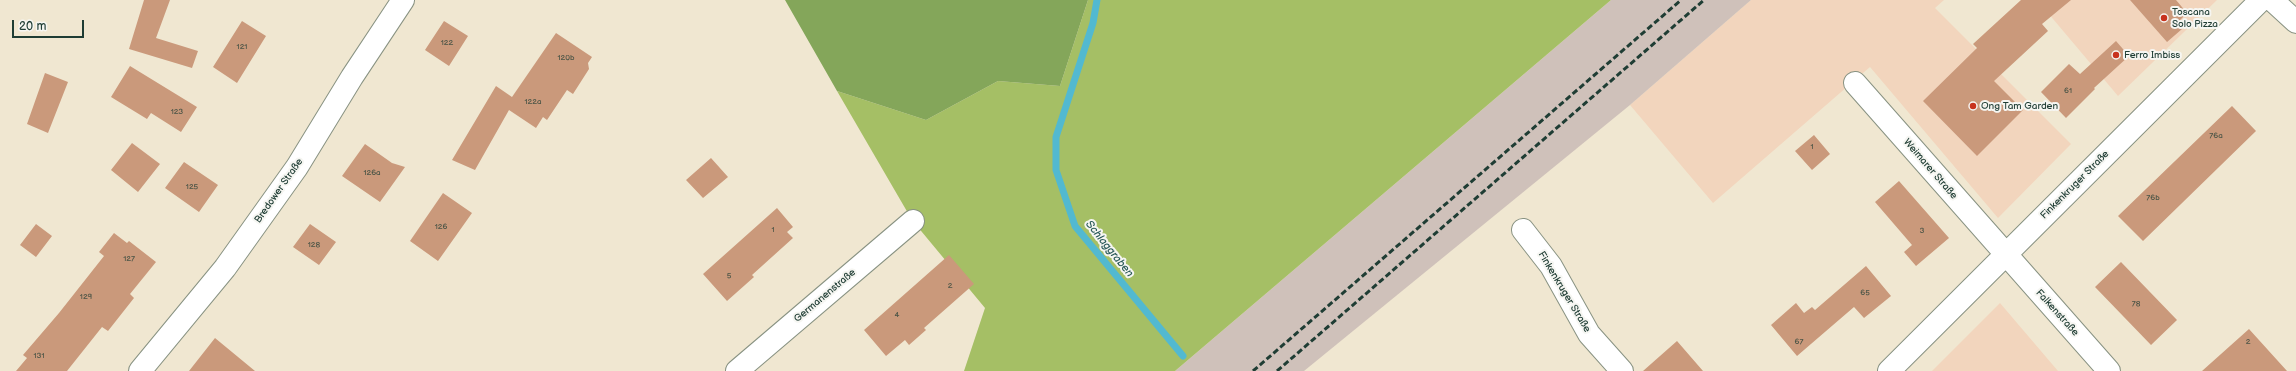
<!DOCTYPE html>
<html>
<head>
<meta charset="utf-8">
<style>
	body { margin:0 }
	#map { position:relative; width:2296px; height:371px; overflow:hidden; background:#f0e7d1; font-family:"Balsamiq Sans",sans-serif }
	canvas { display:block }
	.scale { position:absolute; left:12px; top:20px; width:72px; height:18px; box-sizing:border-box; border:2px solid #1f3d34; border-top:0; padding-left:5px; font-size:12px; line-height:14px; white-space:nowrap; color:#1f3d34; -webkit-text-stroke:3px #f6f6f2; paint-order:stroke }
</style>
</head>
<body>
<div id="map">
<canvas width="2296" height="371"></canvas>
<div class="scale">20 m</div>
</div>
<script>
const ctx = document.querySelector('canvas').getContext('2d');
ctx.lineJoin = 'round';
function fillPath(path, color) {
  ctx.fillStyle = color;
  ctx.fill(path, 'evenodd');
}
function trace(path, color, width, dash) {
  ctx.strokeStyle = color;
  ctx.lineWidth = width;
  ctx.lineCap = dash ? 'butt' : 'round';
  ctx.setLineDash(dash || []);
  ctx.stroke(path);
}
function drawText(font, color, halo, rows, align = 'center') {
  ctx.font = font + ' "Balsamiq Sans",sans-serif';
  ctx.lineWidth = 4;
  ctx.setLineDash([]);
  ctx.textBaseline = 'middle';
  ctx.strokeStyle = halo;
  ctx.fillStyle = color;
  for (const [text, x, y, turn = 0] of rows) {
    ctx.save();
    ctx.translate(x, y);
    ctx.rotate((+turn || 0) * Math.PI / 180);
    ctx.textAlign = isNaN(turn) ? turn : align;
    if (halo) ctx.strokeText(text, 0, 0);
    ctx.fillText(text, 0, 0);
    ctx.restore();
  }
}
const built = new Path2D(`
	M 1751,0 L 1944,0 L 1935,8 L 2071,144 L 1998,218 L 1870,67 L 1713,203 L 1630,105 Z
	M 2037,0 L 2217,0 L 2118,96 Z
	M 2000,303 L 2058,371 L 1932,371 Z`);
const industrial = new Path2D(`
	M 1611,0 L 1751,0 L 1630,105 L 1304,371 L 1175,371 Z`);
const green = new Path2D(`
	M 1088,0 L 1611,0 L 1175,371 L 964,371 L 985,308 L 912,220 L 837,91 L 926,120 L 998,81 L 1060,86 Z`);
const forest = new Path2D(`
	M 785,0 L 1088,0 L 1060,86 L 998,81 L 926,120 L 837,91 Z`);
const stream = new Path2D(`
	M 1097,0 L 1093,23 L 1056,137 L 1056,170 L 1075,226 L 1183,356`);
const building = new Path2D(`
	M 144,0 L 170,0 L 156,38 L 198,51 L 192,68 L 129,49 Z
	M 2021,0 L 2071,0 L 2042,24 L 2048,31 L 1994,81 L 2023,110 L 1977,156 L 1923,101 L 1977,48 L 1973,44 Z
	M 2130,0 L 2176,0 L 2187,13 L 2177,23 L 2182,29 L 2167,42 Z
	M 242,21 L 266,36 L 237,83 L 213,67 Z
	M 444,21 L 468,36 L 449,66 L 425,50 Z
	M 556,33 L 592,57 L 588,63 L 589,69 L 573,94 L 567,90 L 547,120 L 543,117 L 536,128 L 509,110 L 475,170 L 452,160 L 496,86 L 512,97 Z
	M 2116,41 L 2129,56 L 2094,88 L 2095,89 L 2066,118 L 2041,92 L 2069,64 L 2080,74 Z
	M 130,66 L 197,107 L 181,132 L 151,113 L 147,119 L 111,97 Z
	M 45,73 L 68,82 L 48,133 L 27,124 Z
	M 2232,106 L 2256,131 L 2143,241 L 2118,216 Z
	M 1814,135 L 1830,154 L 1812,170 L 1795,151 Z
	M 132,143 L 160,164 L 138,192 L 111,170 Z
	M 365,144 L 392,163 L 405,167 L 380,202 L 342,176 Z
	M 711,158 L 728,177 L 703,198 L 686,180 Z
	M 184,162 L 218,185 L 199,212 L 165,188 Z
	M 1899,181 L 1949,238 L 1916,266 L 1904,252 L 1912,245 L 1875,202 Z
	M 443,193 L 472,213 L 438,261 L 410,241 Z
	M 777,208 L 793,227 L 787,232 L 793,238 L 752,275 L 754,277 L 727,301 L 703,274 Z
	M 36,224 L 52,236 L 36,257 L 20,245 Z
	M 310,224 L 336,242 L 319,265 L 293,247 Z
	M 114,233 L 127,243 L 129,241 L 156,262 L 130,294 L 134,298 L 108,331 L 102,327 L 67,371 L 16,371 L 27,358 L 23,355 L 59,313 L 104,256 L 99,252 Z
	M 949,255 L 974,284 L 924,328 L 926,330 L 909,345 L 905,340 L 886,356 L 864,330 Z
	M 2121,262 L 2177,320 L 2151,345 L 2095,287 Z
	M 1866,266 L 1891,296 L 1864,318 L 1854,307 L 1797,356 L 1771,325 L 1796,303 L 1804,313 L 1812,307 L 1815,310 Z
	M 2249,329 L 2287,371 L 2202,371 Z
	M 215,338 L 255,371 L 189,371 Z
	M 1677,341 L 1703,371 L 1643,371 Z`);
const minor = new Path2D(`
	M 2272,0 L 2296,22
	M 1855,83 L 2109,371
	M 1523,230 L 1551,266 L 1589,334 L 1622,371
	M 140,371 L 225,268 L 297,167 L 352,77 L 403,0
	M 737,371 L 913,221
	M 1889,371 L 2261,0`);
const rail = new Path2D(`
	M 1253,371 L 1681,0
	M 1277,371 L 1704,0`);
const markers = [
	[2164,18,4,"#c8321e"],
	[2116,55,4,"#c8321e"],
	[1973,106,4,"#c8321e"]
];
const numberNames = [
	["122",447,43],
	["121",242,47],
	["120b",566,58],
	["61",2068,91],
	["122a",533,102],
	["123",177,112],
	["76a",2216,136],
	["1",1812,147],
	["126a",372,173],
	["125",192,187],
	["76b",2153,198],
	["126",441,227],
	["1",773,230],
	["3",1922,231],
	["128",314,245],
	["127",129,259],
	["5",729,276],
	["2",950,286],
	["65",1865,293],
	["129",86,297],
	["78",2136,304],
	["4",897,315],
	["67",1799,342],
	["2",2248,342],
	["131",39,356]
];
const poiNames = [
	["Toscana",2172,12],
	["Solo Pizza",2172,24],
	["Ferro Imbiss",2124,55],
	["Ong Tam Garden",1981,106]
];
const streetNames = [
	["Weimarer Straße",1930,169,49],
	["Finkenkruger Straße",2075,185,-45],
	["Bredower Straße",279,191,-55],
	["Finkenkruger Straße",1564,292,59],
	["Germanenstraße",825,296,-40],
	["Falkenstraße",2057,313,48]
];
const waterNames = [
	["Schlaggraben",1109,249,51]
];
fillPath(built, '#f2d5bd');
fillPath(industrial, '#cfc1ba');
fillPath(green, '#a5bf65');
fillPath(forest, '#84a65a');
trace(stream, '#52b9d0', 7);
fillPath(building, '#ca997b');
trace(minor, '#889282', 24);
trace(minor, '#fff', 22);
trace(rail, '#1f3d34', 3, [6, 3]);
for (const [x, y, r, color] of markers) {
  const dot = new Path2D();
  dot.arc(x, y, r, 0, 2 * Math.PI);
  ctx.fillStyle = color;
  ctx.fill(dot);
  trace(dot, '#f6f6f2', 1.5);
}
drawText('8px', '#4a5446', null, numberNames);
drawText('10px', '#1f3d34', '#f6f6f2', poiNames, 'left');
drawText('10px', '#1f3d34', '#f6f6f2', streetNames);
drawText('italic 11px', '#2c5c5b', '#f6f6f2', waterNames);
</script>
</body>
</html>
